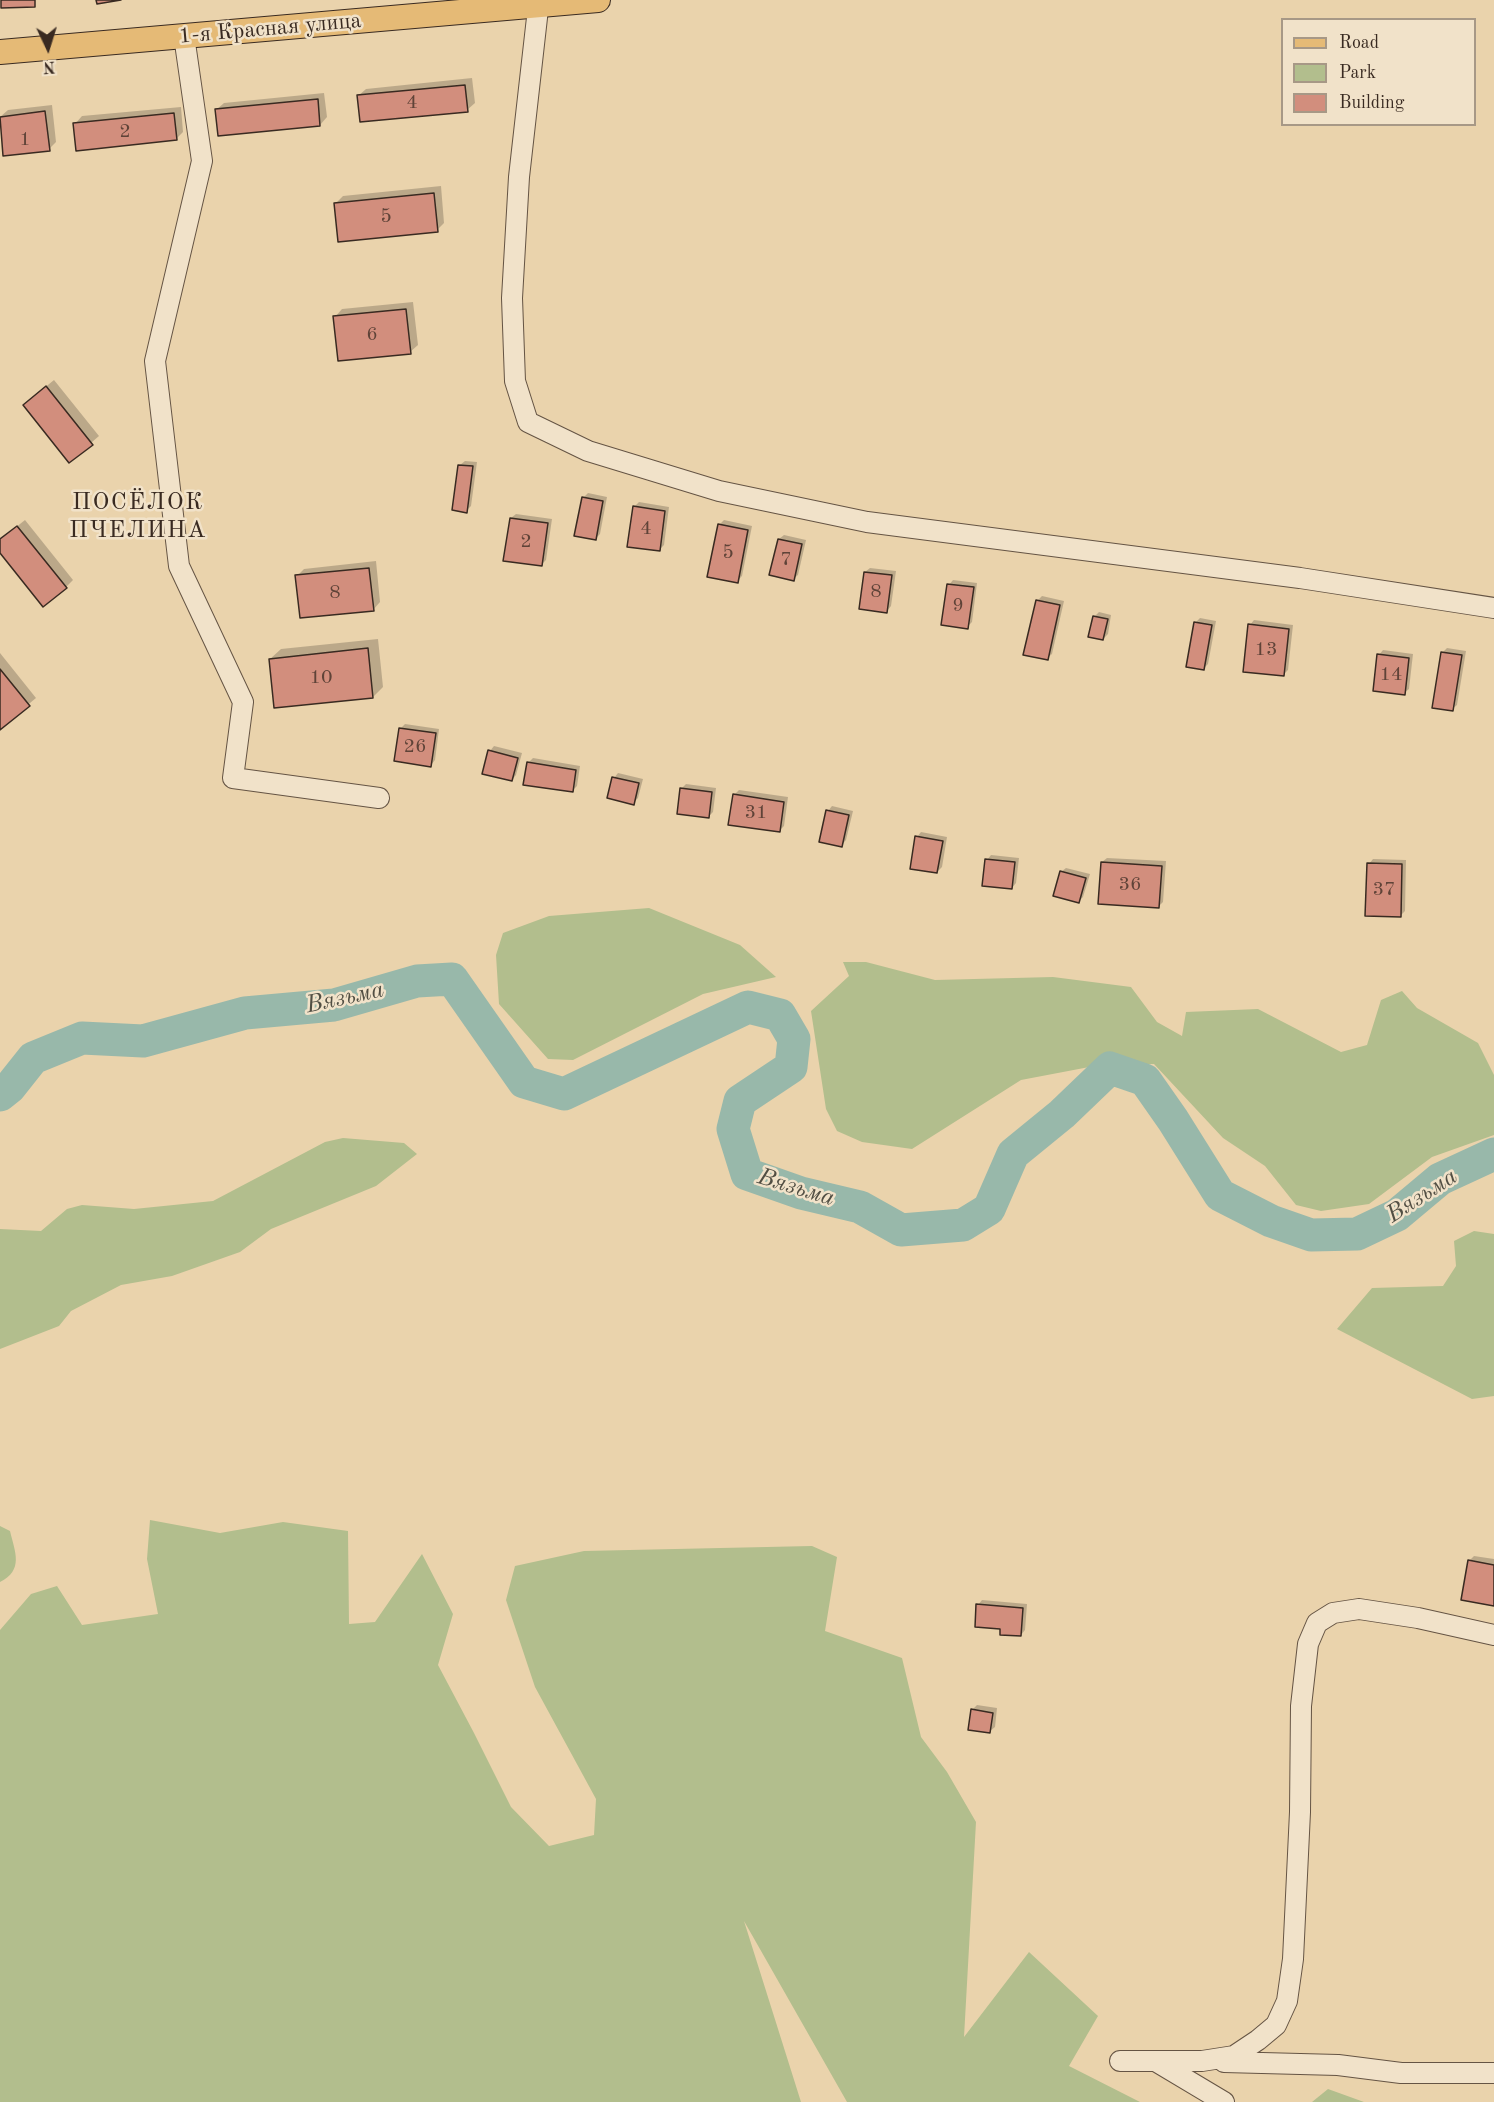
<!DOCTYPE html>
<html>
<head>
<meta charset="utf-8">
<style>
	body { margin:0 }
	#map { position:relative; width:1494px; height:2102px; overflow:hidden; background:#ead3ac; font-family:"Old Standard TT",serif }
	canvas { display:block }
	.legend { position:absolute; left:1281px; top:18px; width:195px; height:108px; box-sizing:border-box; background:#f1e2c9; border:2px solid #a79886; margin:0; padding:8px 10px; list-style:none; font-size:18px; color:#392a21 }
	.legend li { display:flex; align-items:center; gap:12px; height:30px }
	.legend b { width:30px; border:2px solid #a79886 }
	.north { position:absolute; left:18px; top:18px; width:60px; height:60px; -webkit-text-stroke:4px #f1e2c9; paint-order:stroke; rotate:176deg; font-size:16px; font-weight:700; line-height:24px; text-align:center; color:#392a21 }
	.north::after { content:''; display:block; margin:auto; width:21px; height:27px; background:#392a21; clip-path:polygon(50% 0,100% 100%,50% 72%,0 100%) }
</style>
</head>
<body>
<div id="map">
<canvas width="1494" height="2102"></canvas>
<ul class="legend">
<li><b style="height:8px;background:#e5ba76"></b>Road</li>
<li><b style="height:16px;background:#b2be8d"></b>Park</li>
<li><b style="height:16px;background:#d28e7d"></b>Building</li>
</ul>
<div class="north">N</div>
</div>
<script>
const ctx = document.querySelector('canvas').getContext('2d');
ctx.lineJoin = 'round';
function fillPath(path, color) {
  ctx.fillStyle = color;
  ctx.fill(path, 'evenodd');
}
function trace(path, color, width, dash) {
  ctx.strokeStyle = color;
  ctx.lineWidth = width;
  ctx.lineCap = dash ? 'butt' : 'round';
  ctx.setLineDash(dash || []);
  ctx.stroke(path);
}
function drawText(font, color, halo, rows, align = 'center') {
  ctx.font = font + ' "Old Standard TT",serif';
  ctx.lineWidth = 5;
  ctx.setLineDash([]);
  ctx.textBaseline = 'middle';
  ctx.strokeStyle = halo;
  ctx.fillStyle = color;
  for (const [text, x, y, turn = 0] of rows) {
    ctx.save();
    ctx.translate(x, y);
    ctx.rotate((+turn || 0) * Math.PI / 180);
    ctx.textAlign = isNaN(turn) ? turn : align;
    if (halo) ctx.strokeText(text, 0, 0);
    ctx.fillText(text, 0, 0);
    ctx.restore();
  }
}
const green = new Path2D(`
	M 649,908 L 740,945 L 776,977 L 703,994 L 573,1060 L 548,1059 L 499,1004 L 496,955 L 503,933 L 549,916 Z
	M 843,962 L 866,962 L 935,980 L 1053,977 L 1131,987 L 1157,1022 L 1182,1036 L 1186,1012 L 1258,1009 L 1341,1052 L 1367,1045 L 1381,1000 L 1402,991 L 1417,1008 L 1478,1043 L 1494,1075 L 1494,1135 L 1432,1157 L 1369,1204 L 1321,1211 L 1296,1205 L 1265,1166 L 1223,1138 L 1154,1064 L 1105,1064 L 1021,1080 L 912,1149 L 862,1142 L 837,1131 L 826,1109 L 811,1011 L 849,976 Z
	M 343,1138 L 404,1143 L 417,1154 L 376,1186 L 271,1229 L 240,1252 L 172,1276 L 121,1285 L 71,1311 L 59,1326 L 0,1349 L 0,1229 L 41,1231 L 67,1209 L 82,1205 L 134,1209 L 213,1201 L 325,1142 Z
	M 1474,1231 L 1494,1234 L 1494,1396 L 1472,1399 L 1337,1329 L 1372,1288 L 1443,1286 L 1456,1266 L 1454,1241 Z
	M 150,1520 L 220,1533 L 283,1522 L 348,1531 L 349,1624 L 375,1622 L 422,1554 L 453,1614 L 438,1665 L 474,1733 L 511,1807 L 549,1846 L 594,1835 L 596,1799 L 535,1687 L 506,1600 L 515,1566 L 584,1551 L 812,1546 L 837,1557 L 825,1631 L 902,1658 L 921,1737 L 947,1772 L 976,1822 L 964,2037 L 1029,1952 L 1098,2016 L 1069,2066 L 1140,2102 L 847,2102 L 744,1921 L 801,2102 L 0,2102 L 0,1630 L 31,1594 L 57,1586 L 82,1625 L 158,1614 L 147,1559 Z
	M 0,1526 L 10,1531 C 15,1552 24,1570 0,1582 Z
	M 1328,2089 L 1364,2102 L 1312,2102 Z`);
const shadow = new Path2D(`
	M 472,78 L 475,103 L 467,110 L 358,96 L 366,89 Z
	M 324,93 L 327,117 L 320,125 L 216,110 L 224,103 Z
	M 52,105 L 56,142 L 49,149 L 0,117 L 8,110 Z
	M 181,107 L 183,132 L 176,139 L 75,124 L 82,116 Z
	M 441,186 L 444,223 L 437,230 L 336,203 L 343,196 Z
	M 413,302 L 418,345 L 410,352 L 335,317 L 342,309 Z
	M 54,380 L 99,436 L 70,461 L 32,398 Z
	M 465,461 L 477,462 L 471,506 L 466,511 L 460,465 Z
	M 588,493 L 607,497 L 600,534 L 595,539 L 583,498 Z
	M 639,502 L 669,507 L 664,545 L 659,550 L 634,507 Z
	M 516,514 L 552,519 L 546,560 L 541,565 L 511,518 Z
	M 25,520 L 73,580 L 66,587 L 0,551 L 0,540 Z
	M 724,520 L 752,526 L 742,576 L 737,581 L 719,525 Z
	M 784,535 L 806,540 L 798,575 L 793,579 L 779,539 Z
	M 376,561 L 380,602 L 373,610 L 297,576 L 304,569 Z
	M 870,568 L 896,571 L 891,606 L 887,611 L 865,572 Z
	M 953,580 L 977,583 L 972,622 L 967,627 L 949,585 Z
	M 1042,596 L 1064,601 L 1052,654 L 1047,658 L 1037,601 Z
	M 1099,612 L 1111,615 L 1108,634 L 1103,639 L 1094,617 Z
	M 1200,618 L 1216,621 L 1208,664 L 1204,668 L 1195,623 Z
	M 1254,620 L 1293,625 L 1288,670 L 1283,675 L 1250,625 Z
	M 378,639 L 383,687 L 373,697 L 270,659 L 281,649 Z
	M 1447,648 L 1466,651 L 1457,705 L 1452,709 L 1442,653 Z
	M 1383,650 L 1413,654 L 1409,689 L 1404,693 L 1379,655 Z
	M 0,653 L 36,698 L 0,728 Z
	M 405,724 L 439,729 L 435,760 L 431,765 L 400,729 Z
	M 494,746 L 522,753 L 516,775 L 512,780 L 490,751 Z
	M 533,758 L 580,766 L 577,786 L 572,791 L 528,763 Z
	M 618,773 L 643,779 L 638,798 L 633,803 L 614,778 Z
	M 686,784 L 716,788 L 713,812 L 708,817 L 681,789 Z
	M 739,790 L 788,797 L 784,826 L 779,831 L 734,795 Z
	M 832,806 L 853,811 L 846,840 L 842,845 L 828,811 Z
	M 921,832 L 947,837 L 942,867 L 937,872 L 917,837 Z
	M 991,855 L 1019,858 L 1016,883 L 1012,888 L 987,860 Z
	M 1107,858 L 1166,861 L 1163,902 L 1159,906 L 1102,862 Z
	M 1373,859 L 1406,860 L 1405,911 L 1400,916 L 1369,864 Z
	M 1066,868 L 1090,874 L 1083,897 L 1079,901 L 1061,872 Z
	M 1474,1556 L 1494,1559 L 1494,1605 L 1470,1560 Z
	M 982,1600 L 1027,1604 L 1025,1630 L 1021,1635 L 1002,1627 L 978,1605 Z
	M 977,1705 L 997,1708 L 995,1727 L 990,1731 L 972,1710 Z`);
const river = new Path2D(`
	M 0,1095 L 10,1087 L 33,1058 L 82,1038 L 143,1041 L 245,1013 L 334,1005 L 417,981 L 452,979 L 524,1082 L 564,1094 L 748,1007 L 780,1015 L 794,1039 L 791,1067 L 740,1101 L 733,1129 L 747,1174 L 801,1193 L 860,1207 L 901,1230 L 963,1225 L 989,1209 L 1013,1154 L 1062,1114 L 1110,1068 L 1145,1080 L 1173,1120 L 1220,1195 L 1271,1221 L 1311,1235 L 1357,1234 L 1397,1215 L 1440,1179 L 1494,1154`);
const building = new Path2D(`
	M 1,0 L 35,0 L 35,7 L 1,8 Z
	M 96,0 L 121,0 L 97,4 Z
	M 465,85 L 468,112 L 360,122 L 357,95 Z
	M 318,99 L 320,126 L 218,136 L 215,109 Z
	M 45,111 L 50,151 L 3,156 L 0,117 Z
	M 174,113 L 177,140 L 76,151 L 73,123 Z
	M 434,193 L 438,232 L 338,242 L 334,203 Z
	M 406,309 L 411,354 L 338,361 L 333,316 Z
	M 46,386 L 93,445 L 69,463 L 23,405 Z
	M 458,465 L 473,466 L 467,513 L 452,510 Z
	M 582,497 L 603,501 L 596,540 L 574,536 Z
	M 633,506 L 665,511 L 660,551 L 627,547 Z
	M 510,518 L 548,523 L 542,566 L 503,561 Z
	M 718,524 L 748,530 L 738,583 L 707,577 Z
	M 17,526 L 67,588 L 43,607 L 0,553 L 0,539 Z
	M 778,539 L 802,544 L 794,581 L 769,575 Z
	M 369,568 L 374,611 L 300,618 L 295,575 Z
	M 864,572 L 892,575 L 887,613 L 859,609 Z
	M 947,584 L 974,587 L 968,629 L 941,625 Z
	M 1036,600 L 1060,605 L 1048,660 L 1023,655 Z
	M 1093,616 L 1108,619 L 1103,640 L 1088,637 Z
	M 1194,622 L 1212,625 L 1204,670 L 1186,667 Z
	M 1248,624 L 1289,629 L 1284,676 L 1243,672 Z
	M 368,648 L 373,698 L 274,708 L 269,659 Z
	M 1441,652 L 1462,655 L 1453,711 L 1432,708 Z
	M 1377,654 L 1409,658 L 1405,695 L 1373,691 Z
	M 0,669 L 30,706 L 0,730 Z
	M 399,728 L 436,733 L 431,767 L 394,761 Z
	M 488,750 L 518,758 L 512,781 L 482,774 Z
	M 527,762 L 576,770 L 573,792 L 523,785 Z
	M 612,777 L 639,783 L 634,805 L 607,798 Z
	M 680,788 L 712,792 L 709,818 L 677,814 Z
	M 733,794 L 784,802 L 780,832 L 728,825 Z
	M 826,810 L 849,815 L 842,847 L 819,842 Z
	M 915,836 L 943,841 L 937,873 L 910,869 Z
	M 985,859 L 1015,862 L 1012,889 L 982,886 Z
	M 1101,862 L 1162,866 L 1159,908 L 1098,904 Z
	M 1367,863 L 1402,864 L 1401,917 L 1365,916 Z
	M 1060,871 L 1086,878 L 1079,903 L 1053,896 Z
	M 1468,1560 L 1494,1565 L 1494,1606 L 1461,1600 Z
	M 976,1604 L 1023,1608 L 1021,1636 L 1000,1635 L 1000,1629 L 975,1627 Z
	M 971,1709 L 993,1713 L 990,1733 L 968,1730 Z`);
const minor = new Path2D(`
	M 539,0 L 519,177 L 512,298 L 515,381 L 528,422 L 588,451 L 719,491 L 867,522 L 1300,578 L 1494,608
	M 184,36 L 202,161 L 155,361 L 179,566 L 243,702 L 233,778 L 379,798
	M 1120,2061 L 1202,2061 L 1234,2056 L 1258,2040 L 1276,2025 L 1287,2001 L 1293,1959 L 1300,1812 L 1301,1706 L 1308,1644 L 1317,1623 L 1333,1613 L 1359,1609 L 1418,1618 L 1494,1635
	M 1157,2062 L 1224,2102
	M 1224,2062 L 1338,2065 L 1401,2073 L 1494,2073`);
const major = new Path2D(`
	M 0,52 L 598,0`);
const numberNames = [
	["4",412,103],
	["2",125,132],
	["1",25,140],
	["5",386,217],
	["6",372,335],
	["4",646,529],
	["2",526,542],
	["5",728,553],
	["7",786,560],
	["8",876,592],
	["8",335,593],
	["9",958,606],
	["13",1266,650],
	["14",1391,675],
	["10",321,678],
	["26",415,747],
	["31",756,813],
	["36",1130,885],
	["37",1384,890]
];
const streetNames = [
	["1-я Красная улица",270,29,-5]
];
const neighbourhoodNames = [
	["ПОСЁЛОК",138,503],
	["ПЧЕЛИНА",138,531]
];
const waterNames = [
	["Вязьма",345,998,-12],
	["Вязьма",796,1188,17],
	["Вязьма",1422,1196,-33]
];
fillPath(green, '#b2be8d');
fillPath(shadow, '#0003');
trace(river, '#98b8aa', 33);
fillPath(building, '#d28e7d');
trace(building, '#392a21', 1.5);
trace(minor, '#655444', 22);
trace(major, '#392a21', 26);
trace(minor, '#f1e2c9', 20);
trace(major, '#e5ba76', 24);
drawText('20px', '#5f4338', null, numberNames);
drawText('22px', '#392a21', '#f1e2c9', streetNames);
ctx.letterSpacing = '1.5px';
drawText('24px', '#392a21', '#f1e2c9', neighbourhoodNames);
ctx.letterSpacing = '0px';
drawText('italic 24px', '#514e43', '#f1e2c9', waterNames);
</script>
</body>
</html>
